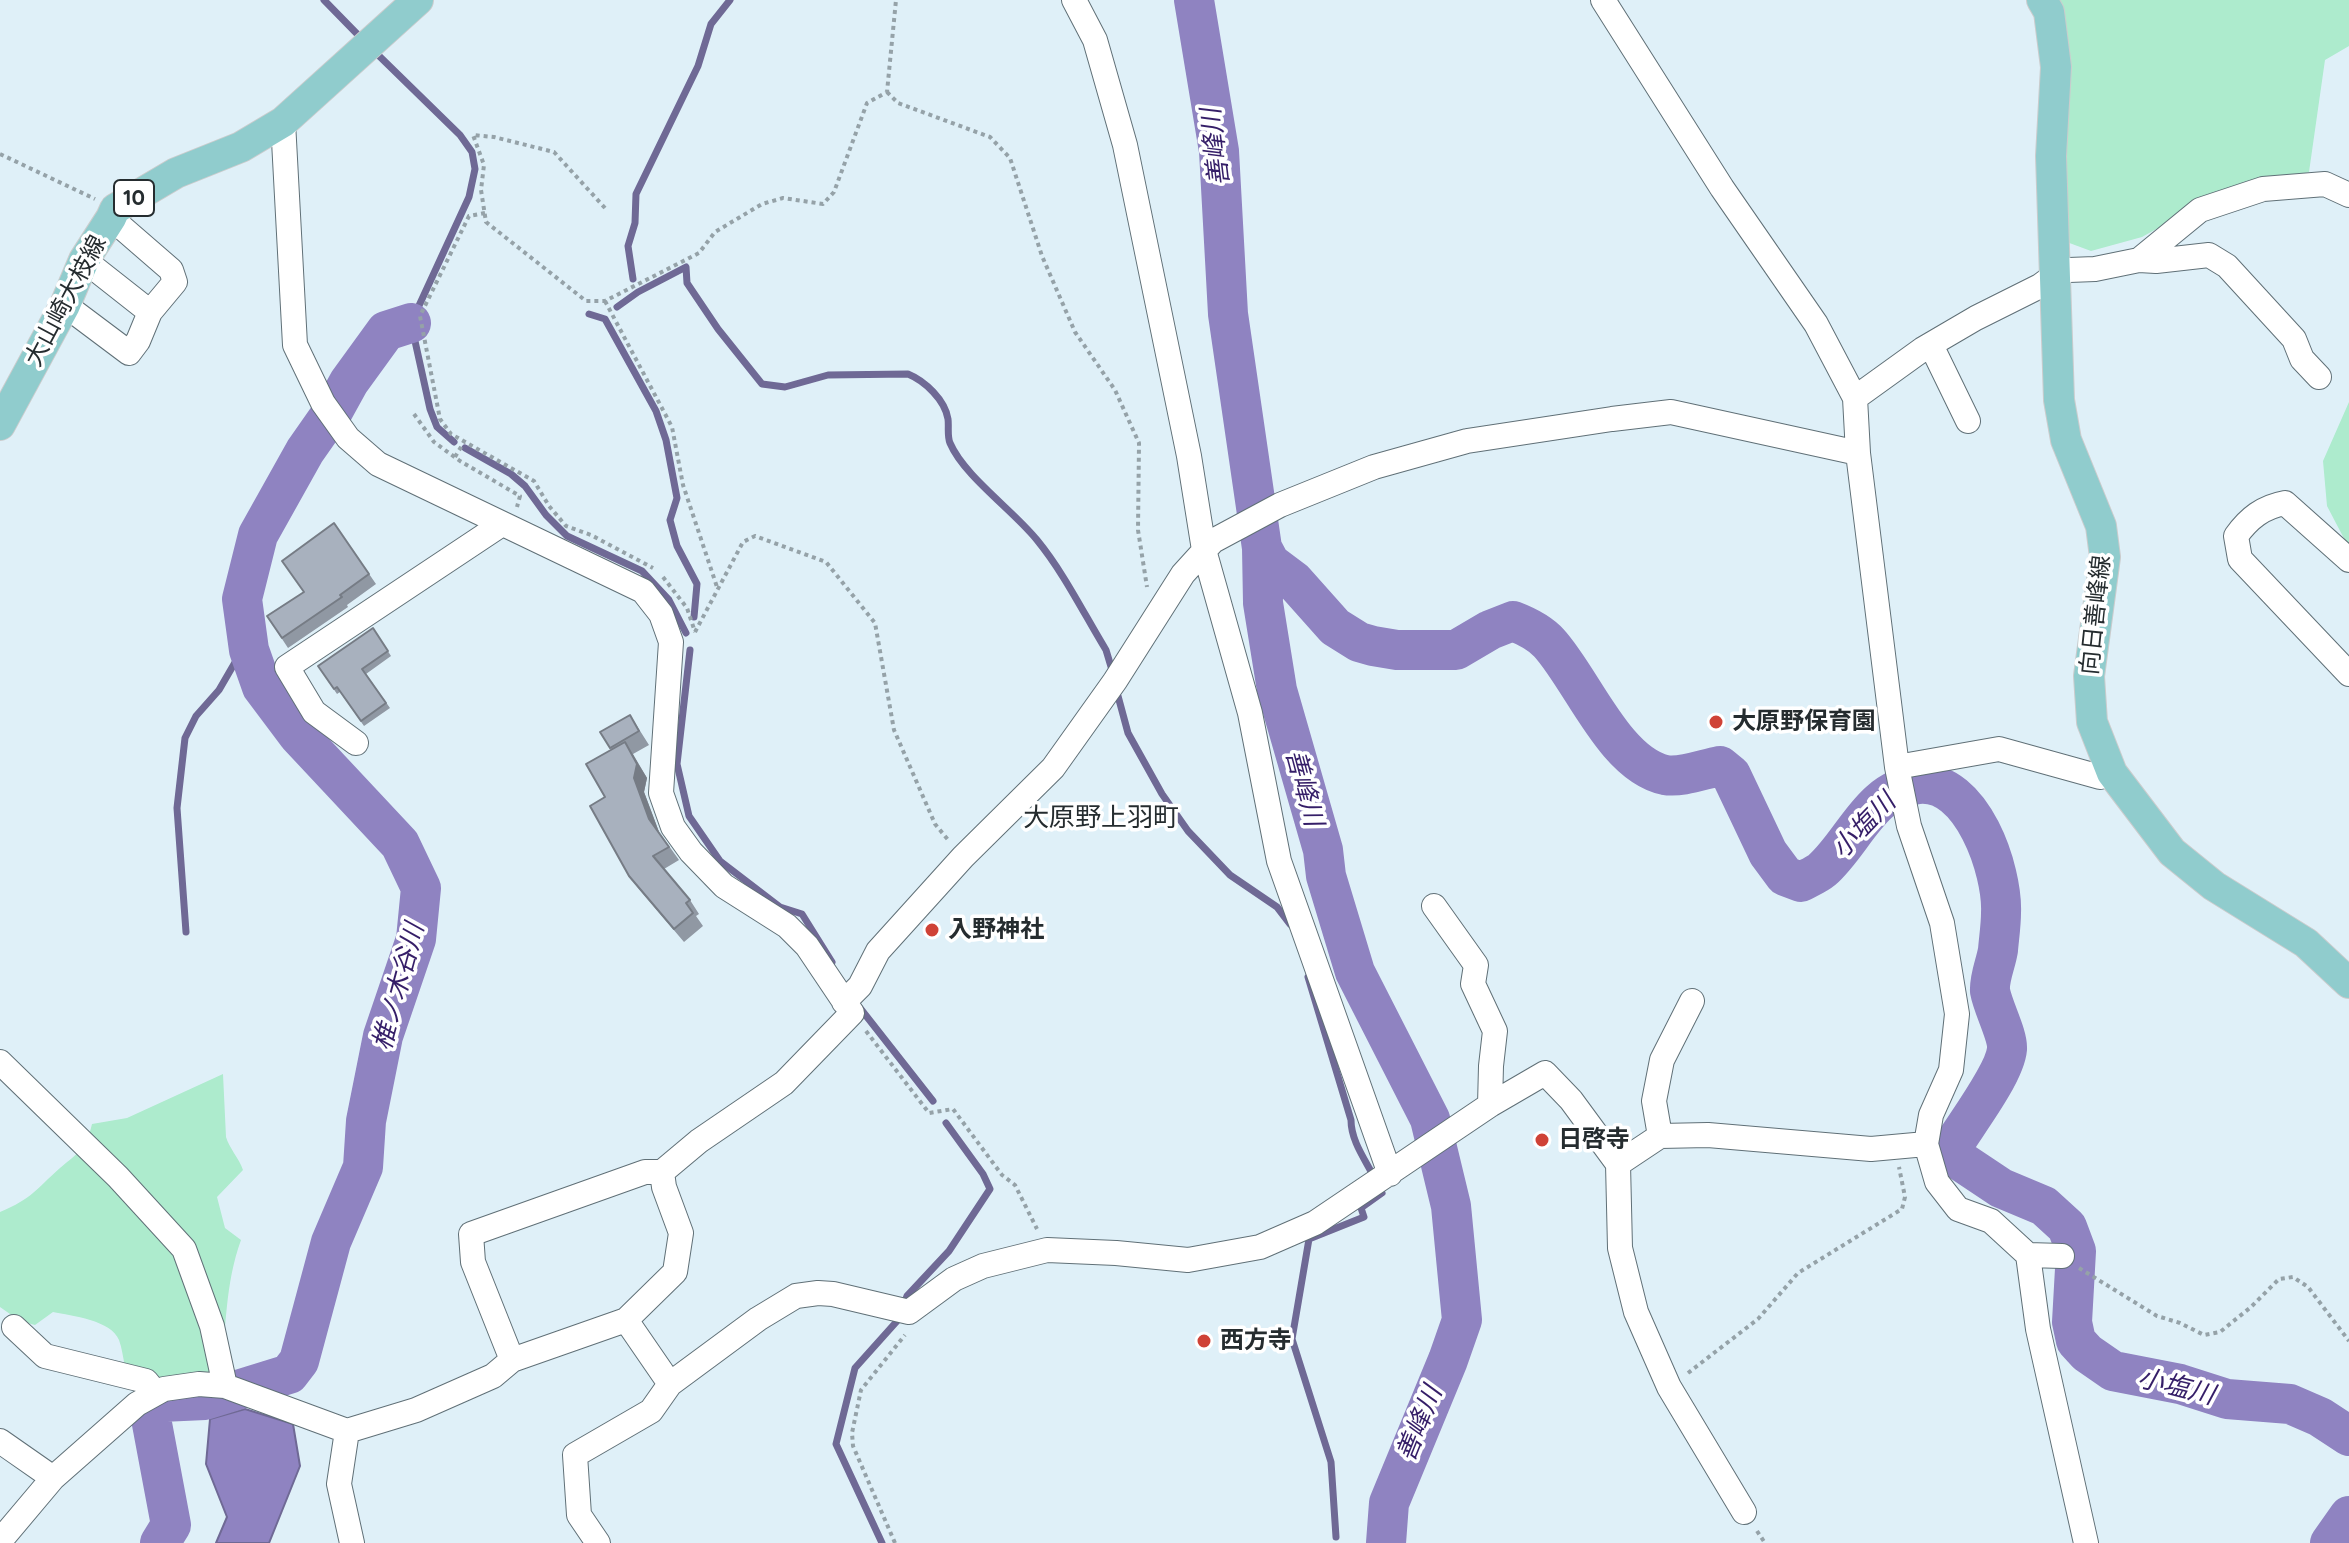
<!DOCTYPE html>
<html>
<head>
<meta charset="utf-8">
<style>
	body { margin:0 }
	canvas { display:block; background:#dff0f8 }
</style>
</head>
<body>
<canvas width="2349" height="1543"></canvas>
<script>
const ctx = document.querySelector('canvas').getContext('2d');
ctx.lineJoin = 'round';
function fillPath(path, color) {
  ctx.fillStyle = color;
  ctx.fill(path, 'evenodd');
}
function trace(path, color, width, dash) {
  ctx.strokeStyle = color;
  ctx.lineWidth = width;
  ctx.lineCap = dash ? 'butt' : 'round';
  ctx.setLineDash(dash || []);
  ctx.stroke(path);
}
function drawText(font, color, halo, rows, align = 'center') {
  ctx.font = font + ' Quicksand,"Noto Sans JP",sans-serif';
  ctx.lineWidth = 7;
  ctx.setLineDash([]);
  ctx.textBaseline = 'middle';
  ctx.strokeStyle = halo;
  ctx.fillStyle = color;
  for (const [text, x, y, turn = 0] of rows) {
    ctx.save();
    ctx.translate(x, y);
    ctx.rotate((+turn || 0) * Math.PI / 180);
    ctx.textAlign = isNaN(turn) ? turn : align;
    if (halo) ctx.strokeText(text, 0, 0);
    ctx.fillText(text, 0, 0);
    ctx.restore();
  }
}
const green = new Path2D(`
	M 2051,0 L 2349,0 L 2349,46 L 2325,60 L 2309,172 L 2214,197 L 2142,237 L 2091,251 L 2064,241 Z
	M 2349,402 L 2349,548 L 2327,506 L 2323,461 Z
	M 223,1074 L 226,1137 C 229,1148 239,1158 243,1170 L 217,1197 L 225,1228 L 241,1240 C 225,1284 226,1330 221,1377 L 164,1379 L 125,1366 C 123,1358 122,1348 119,1340 C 111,1320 72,1316 53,1312 L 35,1325 L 20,1321 L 0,1307 L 0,1212 C 33,1198 35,1190 60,1168 C 79,1152 86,1149 92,1124 L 127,1118 Z`);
const water = new Path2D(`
	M 245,1409 L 293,1424 L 300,1466 L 269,1543 L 216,1543 L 227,1517 L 206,1464 L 210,1419 Z`);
const stream = new Path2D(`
	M 324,0 L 364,41
	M 373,50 L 460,135 L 472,152 L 475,169 L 469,197 L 411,323 L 430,409 L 437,427 L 454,442
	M 633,279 L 628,246 L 635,223 L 636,194 L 698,66 L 711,24 L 730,0
	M 617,307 L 638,292 L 686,267 L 687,283 L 718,329 L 762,384 L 785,387 L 828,375 L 908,374 C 925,381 945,400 948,419 C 949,426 947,436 950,443 C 964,476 1014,511 1037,540 C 1064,573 1084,614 1106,650 L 1112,670
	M 589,314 L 605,319 L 656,411 L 666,440 L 677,498 L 670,520 L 677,546 L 697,584 L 694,617
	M 465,448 L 511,474 L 525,486 L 546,515 L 567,536 L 642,571 L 669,600 L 686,633
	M 690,650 L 677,764 L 689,816 L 720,861 L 780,907 L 802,914 L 832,962
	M 1118,696 L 1128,733 L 1162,794 L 1188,831 L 1230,875 L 1277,907 L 1290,924
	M 186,932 L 177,808 L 185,738 L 196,716 L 219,690 L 248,640
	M 1308,977 L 1351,1120 C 1351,1140 1364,1158 1373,1175
	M 860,1008 L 933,1101
	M 1336,1537 L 1331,1462 L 1292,1339 L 1309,1239 L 1364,1217 L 1361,1208 L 1382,1193
	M 882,1543 L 836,1444 L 855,1368 L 898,1320 L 907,1296 L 949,1251 L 990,1189 L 983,1174 L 946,1123`);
const river = new Path2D(`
	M 1194,0 L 1219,151 L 1228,314 L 1262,548 L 1263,603 L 1277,690 L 1323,850 L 1326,876 L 1355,972 L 1430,1119 L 1451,1206 L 1462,1320 L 1448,1360 L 1389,1503 L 1386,1543
	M 1262,548 L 1270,563 L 1294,581 L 1335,627 L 1359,642 L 1373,646 L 1397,650 L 1456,650 L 1490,630 L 1513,621 C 1526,626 1539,632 1549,643 C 1582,679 1614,764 1665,775 C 1681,778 1704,769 1720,766 L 1731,775 L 1768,853 L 1785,876 L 1801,882 C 1808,878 1816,875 1822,870 C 1854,842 1870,789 1918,784 C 1972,778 2003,871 2001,913 C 2001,925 1999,938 1998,950 C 1996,963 1989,978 1990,991 C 1993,1008 2008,1035 2007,1049 C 2005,1073 1967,1123 1954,1144 L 1956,1158 L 2001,1188 L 2044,1206 L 2067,1227 L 2076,1251 L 2072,1322 L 2076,1341 L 2087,1353 L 2113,1371 L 2180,1384 L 2227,1399 L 2290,1404 L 2320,1417 L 2349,1436
	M 160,1543 L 171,1525 L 150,1413 L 161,1402 L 205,1400 L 289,1374 L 299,1361 L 331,1242 L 363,1167 L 366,1121 L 383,1036 L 416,939 L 421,888 L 400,844 L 298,735 L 262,687 L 249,650 L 242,599 L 258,535 L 305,451 L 333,411 L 349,382 L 386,331 L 411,323
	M 2330,1543 L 2349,1516`);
const path = new Path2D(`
	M 887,92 L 898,103 L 990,137 L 1010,158 L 1042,256 L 1075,332 L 1115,390 L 1139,443 L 1138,530 L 1147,587
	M 0,154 L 95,199
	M 605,208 L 554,152 L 494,137 L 473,135 L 484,165 L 481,190 L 486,222 L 586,301 L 605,301 L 699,253 L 715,232 L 762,204 L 783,198 L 823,204 L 834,192 L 867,103 L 887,92 L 896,0
	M 485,213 L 469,216 L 420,316 L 440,419 L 451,434 L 534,481 L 549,506 L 566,526 L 591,535 L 653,568
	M 605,301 L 672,427 L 683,485 L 717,587
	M 414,414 L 434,442 L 460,461 L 520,496 L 517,507
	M 455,457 L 464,442
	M 663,577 L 687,608 L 695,632
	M 695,632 L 743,542 L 755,536 L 826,562 L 875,623 L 894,730 L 935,824 L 949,841
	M 866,1031 L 929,1113 L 953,1109 L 1002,1175 L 1015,1185 L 1037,1229
	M 2079,1268 L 2157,1316 L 2180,1323 L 2204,1335 L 2220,1332 L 2251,1307 L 2279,1279 L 2293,1277 L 2308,1287 L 2349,1341
	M 1688,1373 L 1758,1319 L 1798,1273 L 1902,1209 L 1905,1197 L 1899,1167
	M 1757,1531 L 1765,1543
	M 895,1543 L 853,1446 L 852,1433 L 861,1390 L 905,1335`);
const minor = new Path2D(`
	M 1074,0 L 1095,40 L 1125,145 L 1189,456 L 1204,550 L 1250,713 L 1279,861 L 1390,1174
	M 1603,0 L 1722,188 L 1816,324 L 1855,398 L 1858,453 L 1897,767 L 1999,749 L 2100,777 L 2112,773
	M 84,260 L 150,312
	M 2139,260 L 2156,261 L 2209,255 L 2227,266 L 2294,339 L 2302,359 L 2319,377
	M 65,305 L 129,353 L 138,341 L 150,312 L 175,282 L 171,270 L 111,218
	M 1931,345 L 1968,421
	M 1855,398 L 1923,349 L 1976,318 L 2040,286 L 2055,275 L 2069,270 L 2095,269 L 2139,260 L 2200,210 L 2263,189 L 2325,184 L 2349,195
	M 2349,560 L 2285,503 C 2263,507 2249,518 2236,536 L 2240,559 L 2349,674
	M 356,743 L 314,712 L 287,667 L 502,524
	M 1434,906 L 1476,965 L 1473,984 L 1495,1031 L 1491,1066 L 1490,1105
	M 844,1002 L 860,986 L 878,951 L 963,857 L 1053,768 L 1115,681 L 1183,574 L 1213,541 L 1280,505 L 1374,467 L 1467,441 L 1612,419 L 1671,412 L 1858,453
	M 0,1062 L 118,1177 L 184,1249 L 212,1326 L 225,1386
	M 1660,1136 L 1654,1101 L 1662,1060 L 1692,1001
	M 1926,1144 L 1937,1182 L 1958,1209 L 1991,1221 L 2028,1255 L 2062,1256
	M 1618,1164 L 1660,1136 L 1708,1135 L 1871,1149 L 1926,1144 L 1931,1115 L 1951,1070 L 1957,1014 L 1942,923 L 1909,826 L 1897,767
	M 2028,1255 L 2038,1329 L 2086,1543
	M 626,1320 L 670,1384
	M 14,1327 L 45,1356 L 146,1381 L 156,1393
	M 512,1360 L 473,1262 L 471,1234 L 645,1172 L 662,1172
	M 347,1431 L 339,1484 L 352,1543
	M 0,1441 L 53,1478
	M 0,1541 L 53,1478 L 137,1404 L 164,1389 L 199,1384 L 225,1386 L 347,1431 L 416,1410 L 493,1376 L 512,1360 L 626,1320 L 675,1272 L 681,1233 L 664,1187 L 662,1172 L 699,1141 L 784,1083 L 852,1013 L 807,946 L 787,926 L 724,886 L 691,852 L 673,827 L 661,793 L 671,642 L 661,614 L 643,591 L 378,464 L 348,438 L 323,403 L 295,345 L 283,122
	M 598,1543 L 579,1515 L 575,1455 L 651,1411 L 670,1384 L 758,1319 L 796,1296 L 818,1293 L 833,1294 L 909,1312 L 954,1279 L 983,1266 L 1047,1250 L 1116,1253 L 1188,1260 L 1260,1247 L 1315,1223 L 1490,1105 L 1545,1073 L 1571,1100 L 1618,1164 L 1620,1248 L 1636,1312 L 1669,1387 L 1744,1512`);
const major = new Path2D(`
	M 2042,0 L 2049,12 L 2056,67 L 2051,156 L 2059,400 L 2066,440 L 2101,526 L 2105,557 L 2089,676 L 2092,722 L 2112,773 L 2172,852 L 2214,886 L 2306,943 L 2349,983
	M 0,425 L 65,305 L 84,260 L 111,218 L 115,209 L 176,173 L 241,147 L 283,122 L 418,0`);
const wall = new Path2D(`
	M 334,523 L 376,584 L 347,605 L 348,607 L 288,648 L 267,616 L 304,592 Z
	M 373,628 L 391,656 L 366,674 L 390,708 L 364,726 L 340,692 L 337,694 L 318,666 Z
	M 630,715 L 649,745 L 633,754 L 647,778 L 644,792 L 659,832 L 679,860 L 664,869 L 690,900 L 699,914 L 696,916 L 703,926 L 684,942 L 639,889 L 629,876 L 605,797 L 611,750 L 600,732 Z`);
const shadedWall = new Path2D(`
	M 625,742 L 647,778 L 644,792 L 659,832 L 649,819 L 634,778 Z`);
const building = new Path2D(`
	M 334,523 L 369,574 L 340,595 L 342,597 L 282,638 L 267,616 L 304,592 L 282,561 Z
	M 373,628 L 388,651 L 362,669 L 386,703 L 361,721 L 337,687 L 334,689 L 318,666 Z
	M 630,715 L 639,731 L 610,748 L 600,732 Z
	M 625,742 L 637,764 L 634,778 L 649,819 L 669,847 L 653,856 L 690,900 L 686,903 L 693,913 L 674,929 L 629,876 L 590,806 L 605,797 L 586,764 Z`);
const markers = [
	[1716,722,8,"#cf4236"],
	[932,930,8,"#cf4236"],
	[1542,1140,8,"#cf4236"],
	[1204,1341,8,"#cf4236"]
];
const shields = [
	[134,198,40]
];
const shieldNames = [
	["10",134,198]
];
const streetNames = [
	["大山崎大枝線",66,301,-62],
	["向日善峰線",2096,615,-84]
];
const poiNames = [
	["大原野保育園",1732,722],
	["入野神社",948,930],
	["日啓寺",1558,1140],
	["西方寺",1220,1341]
];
const waterNames = [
	["善峰川",1216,147,-97],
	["善峰川",1304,788,75],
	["小塩川",1864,826,-46],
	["椎ノ木谷川",399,987,-75],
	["小塩川",2176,1387,14],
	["善峰川",1420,1424,-68]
];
const neighbourhoodNames = [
	["大原野上羽町",1101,818]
];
fillPath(green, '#adebcd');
fillPath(water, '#8f83c1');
trace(water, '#6f6995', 2);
trace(stream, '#6f6995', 7);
trace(river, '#8f83c1', 40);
trace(minor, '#607077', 26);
trace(major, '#cbcccd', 32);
trace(path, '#95a2a8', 4, [4, 4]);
trace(minor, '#fff', 24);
trace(major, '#90cccd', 30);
fillPath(wall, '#9098a3');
fillPath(shadedWall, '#767c85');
fillPath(building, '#a8b1be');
trace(building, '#767c85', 2);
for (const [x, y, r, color] of markers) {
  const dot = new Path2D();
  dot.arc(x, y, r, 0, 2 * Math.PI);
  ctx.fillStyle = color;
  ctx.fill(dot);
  trace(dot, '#fff', 3);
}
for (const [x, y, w] of shields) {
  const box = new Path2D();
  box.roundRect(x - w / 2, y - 18, w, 36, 6);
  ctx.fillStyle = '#fff';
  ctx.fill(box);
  trace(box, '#252c2f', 2);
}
drawText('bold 22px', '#252c2f', null, shieldNames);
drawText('24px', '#252c2f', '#fff', streetNames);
drawText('bold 24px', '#252c2f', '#fff', poiNames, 'left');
drawText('italic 26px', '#351e68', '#fff', waterNames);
drawText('26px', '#252c2f', '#fff', neighbourhoodNames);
</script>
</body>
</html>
